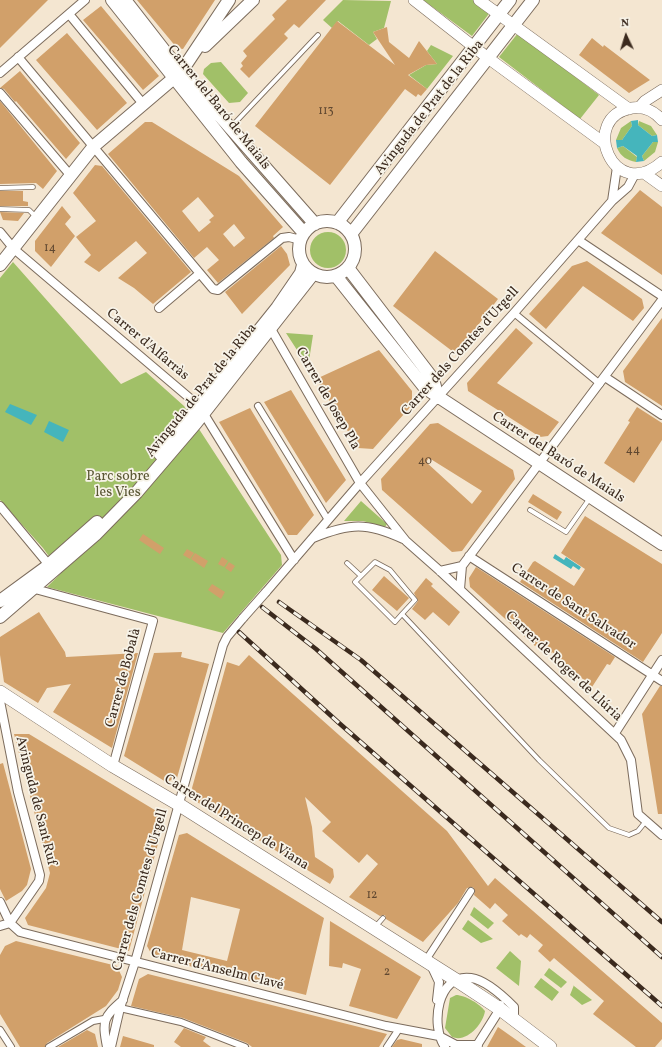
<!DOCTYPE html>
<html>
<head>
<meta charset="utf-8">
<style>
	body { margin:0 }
	#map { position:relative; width:662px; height:1047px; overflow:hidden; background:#f4e6d1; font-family:Vollkorn,serif }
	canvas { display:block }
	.north { position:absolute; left:606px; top:16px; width:40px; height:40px; -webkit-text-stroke:3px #f7f3e8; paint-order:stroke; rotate:356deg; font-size:11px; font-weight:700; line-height:16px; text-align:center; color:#3b2a1e }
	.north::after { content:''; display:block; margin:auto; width:14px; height:18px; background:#3b2a1e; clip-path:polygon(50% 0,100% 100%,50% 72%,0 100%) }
</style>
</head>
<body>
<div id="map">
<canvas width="662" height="1047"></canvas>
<div class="north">N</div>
</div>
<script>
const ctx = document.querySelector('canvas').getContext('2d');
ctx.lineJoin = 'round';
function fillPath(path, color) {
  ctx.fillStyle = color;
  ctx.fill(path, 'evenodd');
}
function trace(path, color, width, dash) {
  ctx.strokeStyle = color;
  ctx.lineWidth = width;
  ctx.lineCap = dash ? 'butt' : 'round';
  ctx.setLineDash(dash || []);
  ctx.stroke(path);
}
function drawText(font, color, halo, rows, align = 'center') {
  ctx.font = font + ' Vollkorn,serif';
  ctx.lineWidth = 3.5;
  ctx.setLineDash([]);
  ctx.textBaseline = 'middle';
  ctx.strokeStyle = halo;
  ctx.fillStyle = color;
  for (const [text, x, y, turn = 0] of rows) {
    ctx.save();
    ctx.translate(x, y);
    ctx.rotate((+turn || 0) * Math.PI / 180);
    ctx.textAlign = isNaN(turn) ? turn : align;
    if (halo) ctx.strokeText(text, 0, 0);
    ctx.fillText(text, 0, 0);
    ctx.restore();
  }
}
const green = new Path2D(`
	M 343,0 L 391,1 L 384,28 L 373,32 L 377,39 L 369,45 L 338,21 L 332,28 L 323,20 Z
	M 423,0 L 476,0 L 491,11 L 472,36 Z
	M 518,33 L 599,95 L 580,119 L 499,57 Z
	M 431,45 L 453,56 L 427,89 L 409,75 L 426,65 L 437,64 L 427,51 Z
	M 221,62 L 248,93 L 240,102 L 229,103 L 203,74 L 204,69 L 211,63 Z
	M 631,121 L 632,126 L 622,140 L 616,140 L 621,128 Z
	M 639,121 L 651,126 L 657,135 L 652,136 L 638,125 Z
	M 653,142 L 658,142 L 655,152 L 644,161 L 642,156 Z
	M 623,146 L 637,157 L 636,162 C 627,160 621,157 617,148 Z
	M310 250a18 18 0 1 1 36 0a18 18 0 1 1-36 0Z
	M 13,262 L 121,384 L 146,372 L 184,406 L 281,555 L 282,565 L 223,633 L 47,587 L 61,573 L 43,548 L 0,500 L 0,278 Z
	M 286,333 L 313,335 L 308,367 Z
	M 361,501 L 387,524 L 385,527 L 363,521 L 344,521 Z
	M 474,907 L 494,923 L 488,929 L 470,915 Z
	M 468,920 L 493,939 L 481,943 L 462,929 Z
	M 510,951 L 521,961 L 519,986 L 496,968 Z
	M 549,968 L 567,982 L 561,988 L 544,975 Z
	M 541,978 L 559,992 L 552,1001 L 534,987 Z
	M 574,985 L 574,986 L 592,1000 L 582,1005 L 570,995 Z
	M 456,995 C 465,995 480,1004 485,1011 C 483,1024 467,1043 452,1037 L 445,1028 L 450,998 Z`);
const water = new Path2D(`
	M 638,120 L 638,125 L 652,136 L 657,135 L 658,142 L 653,142 L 642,156 L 644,161 L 636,162 L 637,156 L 623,146 L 617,148 L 616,140 L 622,140 L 632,126 L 631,121 Z
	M 10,404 L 37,415 L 31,425 L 5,412 Z
	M 49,421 L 69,430 L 63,442 L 44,432 Z
	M 555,554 L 564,560 L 566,557 L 581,567 L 579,570 L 573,566 L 571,569 L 553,558 Z`);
const building = new Path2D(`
	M 0,0 L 48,0 L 0,48 Z
	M 137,0 L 215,0 L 183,49 L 177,48 Z
	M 287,0 L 326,0 L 299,28 L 294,24 L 284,34 L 288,38 L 249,78 L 240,69 L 243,66 L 241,63 L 247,56 L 243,51 L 275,19 L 272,15 Z
	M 101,6 L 159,76 L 143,90 L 83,20 Z
	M 337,21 L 395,65 L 373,32 L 387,27 L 389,42 L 409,58 L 419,41 L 437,64 L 426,65 L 408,75 L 427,89 L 421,96 L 418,94 L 416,97 L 405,89 L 330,185 L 255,126 Z
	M 67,33 L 127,103 L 97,130 L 36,60 Z
	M 592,38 L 603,47 L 604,45 L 650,80 L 629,93 L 579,55 Z
	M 20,71 L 80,143 L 66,159 L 16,101 L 15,102 L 4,89 L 0,88 Z
	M 0,101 L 57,171 L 43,189 L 36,183 L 0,184 Z
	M 145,122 L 152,122 L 239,176 L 283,227 L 273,236 L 274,238 L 218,283 L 207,270 L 219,260 L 207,247 L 194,258 L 108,154 ZM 198,197 L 214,216 L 209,220 L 211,222 L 199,232 L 182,211 ZM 234,224 L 245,238 L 234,247 L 223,234 Z
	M 95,165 L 102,166 L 191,272 L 153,304 L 134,288 L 118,278 L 147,253 L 136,241 L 99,272 L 84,262 L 91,255 L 76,237 L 96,221 L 73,193 Z
	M 640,190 L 662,207 L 662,275 L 601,233 Z
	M 0,191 L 23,191 L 23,201 L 28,202 L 28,206 L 0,206 Z
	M 62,206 L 71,217 L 65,224 L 75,236 L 51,267 L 35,251 L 35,241 Z
	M 0,212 L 24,213 L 18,221 L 3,220 Z
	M 281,246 L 287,254 L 290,265 L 242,314 L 225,292 Z
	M 435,251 L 498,299 L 456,354 L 393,306 Z
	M 587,261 L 642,299 L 644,308 L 633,321 L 583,286 L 546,329 L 529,314 L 572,266 Z
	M 662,318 L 662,406 L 625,382 L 623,371 Z
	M 516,328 L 533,343 L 497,383 L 559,422 L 548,436 L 540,437 L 468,391 L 467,383 Z
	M 379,350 L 412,391 L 412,405 L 373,449 L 358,448 L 316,379 Z
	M 291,390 L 346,480 L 326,503 L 264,402 Z
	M 637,407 L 662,423 L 662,440 L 634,483 L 604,463 L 630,422 L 628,421 Z
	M 250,408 L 314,515 L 297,535 L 288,535 L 219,422 Z
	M 438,423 L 513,470 L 515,479 L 462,551 L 452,552 L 382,490 L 381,479 L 430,424 ZM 429,458 L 482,491 L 472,504 L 426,462 Z
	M 533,494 L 562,512 L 557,520 L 528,502 Z
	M 585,516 L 662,564 L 662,633 L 643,662 L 520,582 L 533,562 L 535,561 L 574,586 L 585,569 L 561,553 Z
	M 143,534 L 164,548 L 160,554 L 139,540 Z
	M 187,549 L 194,553 L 190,559 L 183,555 Z
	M 195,553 L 208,561 L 204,568 L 191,559 Z
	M 222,557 L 228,561 L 224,567 L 218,564 Z
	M 229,562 L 235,566 L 231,572 L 225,568 Z
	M 476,567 L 615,657 L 610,665 L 607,664 L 592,687 L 552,652 L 552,653 L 537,644 L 535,646 L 470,587 L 469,578 Z
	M 384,576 L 409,598 L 397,611 L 372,590 Z
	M 426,578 L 433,584 L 431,586 L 460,612 L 449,626 L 433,612 L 425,620 L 412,609 L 418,601 L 414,593 Z
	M 212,584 L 225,592 L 221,599 L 208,590 Z
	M 39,612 L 65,652 L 66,657 L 138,653 L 112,748 L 53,712 L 71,684 L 47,688 L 38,703 L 4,682 L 0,655 L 0,637 Z
	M 182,652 L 181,657 L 209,664 L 177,778 L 166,782 L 124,756 L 154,653 Z
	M 249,655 L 447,831 L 488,886 L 495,878 L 662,1023 L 662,1039 L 655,1047 L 636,1047 L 593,1014 L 604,1001 L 554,958 L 550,962 L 538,951 L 543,945 L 530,934 L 527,938 L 521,934 L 519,936 L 502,921 L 508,915 L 495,903 L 490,909 L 474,895 L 475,891 L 473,887 L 467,888 L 458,903 L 423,942 L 386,919 L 385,915 L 380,916 L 349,897 L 378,864 L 367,854 L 359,863 L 322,831 L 331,822 L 305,797 L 312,827 L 315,857 L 333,869 L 334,877 L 330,884 L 197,802 L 192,788 L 227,662 L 239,666 Z
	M 660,686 L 662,686 L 662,814 L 658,814 L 642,714 Z
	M 14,734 L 29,734 L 158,812 L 163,825 L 129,951 L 28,925 L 25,918 L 46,888 L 50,873 Z
	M 3,763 L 31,869 L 27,885 L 22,891 L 6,901 L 0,889 L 0,764 Z
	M 187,833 L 324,918 L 306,995 L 153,957 L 147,946 L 179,835 ZM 191,897 L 240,909 L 227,961 L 182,950 Z
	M 330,921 L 421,977 L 397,1019 L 349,1006 L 361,969 L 343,963 L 342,968 L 329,966 Z
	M 16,941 L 117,966 L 122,977 L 118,990 L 106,1006 L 47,1043 L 45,1047 L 20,1047 L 0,1014 L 0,955 L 5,946 Z
	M 148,974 L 168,979 L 387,1034 L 379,1047 L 252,1047 L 247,1043 L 183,1018 L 131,1006 L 139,979 Z
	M 498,1027 L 515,1039 L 526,1047 L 487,1047 Z
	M 184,1028 L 206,1037 L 203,1041 L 211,1047 L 181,1047 L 174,1042 Z
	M 87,1030 L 95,1034 L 98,1047 L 58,1047 Z
	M 123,1036 L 154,1045 L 154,1047 L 120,1047 Z
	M 401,1039 L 422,1044 L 422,1047 L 392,1047 L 397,1040 Z`);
const service = new Path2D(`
	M 231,127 L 318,35
	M 0,188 L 33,187
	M 0,209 L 29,210 L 36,217
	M 530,510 L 566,532 L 590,498
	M 347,563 L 361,576
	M 402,614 L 415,600 L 390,570 L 375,562 L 355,582 L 395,622 L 402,614 L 539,760 L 609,828 L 629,835 L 638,831 L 646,821
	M 376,926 L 383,918`);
const pedestrian = new Path2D(`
	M 514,313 L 600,384
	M 258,406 L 328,520
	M 426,960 L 471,891
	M 120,1008 L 181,1022 L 245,1047
	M 0,1030 L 11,1047
	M 49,1047 L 93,1021 L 104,1019
	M 387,1047 L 397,1032`);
const minor = new Path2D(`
	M 69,14 L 144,105
	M 18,57 L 213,289 L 218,290 L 282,238 L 289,237 L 301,240
	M 0,73 L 85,0
	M 0,93 L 71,176
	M 612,201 L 617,167
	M 0,232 L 14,249 L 199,406 L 294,560
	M 578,240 L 662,296
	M 159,308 L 199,274
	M 271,329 L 360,483 L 406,541 L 440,571 L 621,740 L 631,760 L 638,814 L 662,835
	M 605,377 L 662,415
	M 0,506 L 49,565
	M 313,538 C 350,523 367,522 403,539
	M 469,556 L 662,681
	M 440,571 L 462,566
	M 35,589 L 153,621 L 113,766
	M 460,589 L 462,566 L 662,300
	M 266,592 L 360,483 L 514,313 L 612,201 L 628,187 L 635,174
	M 0,701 L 18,792 L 40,875 L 39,881 L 10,923
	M 615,733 L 662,660
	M 0,902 L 10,923 L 20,932 L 386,1026 L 439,1036 L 456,1045 L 478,1045
	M 0,926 L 10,923
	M 432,967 L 439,982 L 437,1000
	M 107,1047 C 102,1021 103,1017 123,1000
	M 111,1047 L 120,1008 L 135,962 L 223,645 L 227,637 L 243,618
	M 445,1047 C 430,1026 437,973 471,978 C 486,980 503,996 514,1007 L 514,1020
	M 476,1047 L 500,1009 L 500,1005`);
const tertiary = new Path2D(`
	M 414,0 L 488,58 L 604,143
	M 479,0 L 629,109
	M 639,108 L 645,101 L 662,90
	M 662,120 C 654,111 643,106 632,108 C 578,117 613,205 662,162
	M 644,173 L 662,186`);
const secondary = new Path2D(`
	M 112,0 L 241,162 L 304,233
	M 125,0 L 181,72 L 315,224
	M 205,46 L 253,0
	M299 249a28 28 0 1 1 56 0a28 28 0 1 1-56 0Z
	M 337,223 L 510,0
	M 351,234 L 533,0
	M 0,265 L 94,146 L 181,72 L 229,0
	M 348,268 L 433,379 L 438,398
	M 336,276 L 425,388 L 662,544
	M 160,454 L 277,308 L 301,273 L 303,265
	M 0,601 L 45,568 L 97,522
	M 0,617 L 95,535 L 137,492 L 196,423 L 313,274`);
const primary = new Path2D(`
	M 0,692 L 113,766 L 178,804 L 456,980 L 500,1009 L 550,1047`);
const rail = new Path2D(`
	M 279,602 L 361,660 L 662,922
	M 262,607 L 316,649 L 662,957
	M 239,632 L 339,723 L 662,1006`);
const minorBridge = new Path2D(`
	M 243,618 L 266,592`);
const numberNames = [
	["113",326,112],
	["14",50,249],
	["44",633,451],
	["40",425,462],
	["12",372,896],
	["2",387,973]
];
const streetNames = [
	["Carrer del Baró de Maials",218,108,51],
	["Avinguda de Prat de la Riba",430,108,-52],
	["Carrer d'Alfarràs",147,345,40],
	["Carrer dels Comtes d'Urgell",461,352,-48],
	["Avinguda de Prat de la Riba",202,391,-51],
	["Carrer de Josep Pla",327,399,60],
	["Carrer del Baró de Maials",558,458,33],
	["Carrer de Sant Salvador",573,607,33],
	["Carrer de Roger de Llúria",563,667,43],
	["Carrer de Bobalà",124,678,-75],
	["Avinguda de Sant Ruf",35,801,76],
	["Carrer del Princep de Viana",236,823,32],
	["Carrer dels Comtes d'Urgell",141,890,-74],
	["Carrer d'Anselm Clavé",217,970,14]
];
const parkNames = [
	["Parc sobre",118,477],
	["les Vies",118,493]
];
fillPath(green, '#a1c068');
fillPath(water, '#45b5bc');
fillPath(building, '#d1a06a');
trace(service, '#7c6c5d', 5.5);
trace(pedestrian, '#7c6c5d', 8);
trace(minor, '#7c6c5d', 10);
trace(tertiary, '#7c6c5d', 12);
trace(secondary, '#7c6c5d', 14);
trace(primary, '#7c6c5d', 14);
trace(service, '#fff', 4);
trace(pedestrian, '#fff', 6);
trace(minor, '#fff', 8);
trace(tertiary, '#fff', 11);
trace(secondary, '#fff', 12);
trace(primary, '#fff', 13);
trace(rail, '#3b2a1e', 4.5);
trace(rail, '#f7f3e8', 3, [9]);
trace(minorBridge, '#7c6c5d', 10, []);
trace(minorBridge, '#fff', 8);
drawText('12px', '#604831', null, numberNames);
drawText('14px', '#3b2a1e', '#f7f3e8', streetNames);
drawText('14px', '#5a5734', '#f7f3e8', parkNames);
</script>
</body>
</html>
